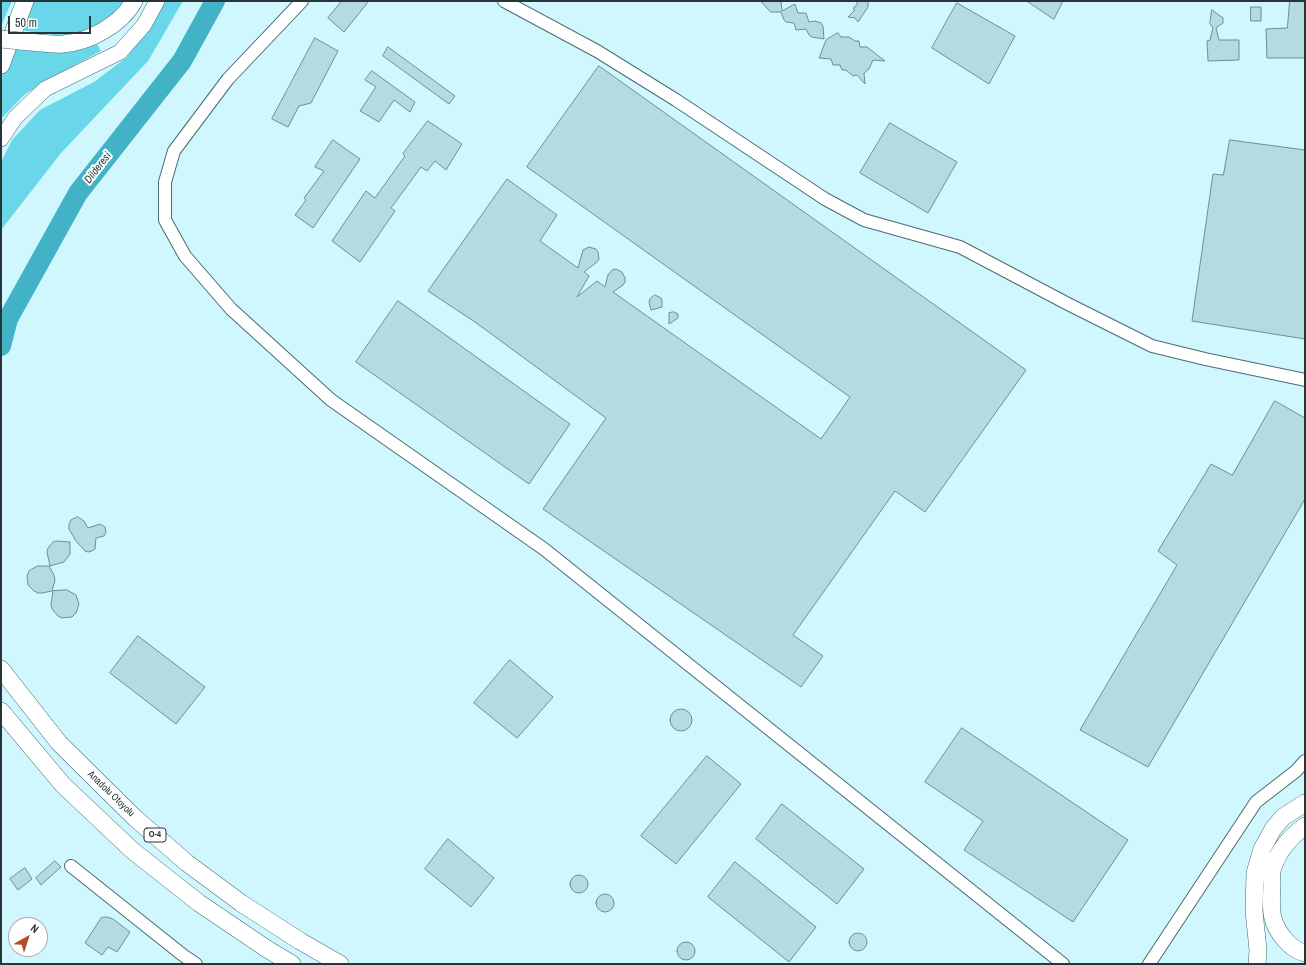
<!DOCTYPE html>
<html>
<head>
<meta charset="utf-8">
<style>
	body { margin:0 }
	#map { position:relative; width:1306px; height:965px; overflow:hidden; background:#d0f6fe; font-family:"Archivo Narrow",sans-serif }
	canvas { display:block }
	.frame { position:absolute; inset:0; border:2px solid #263538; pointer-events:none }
	.north { position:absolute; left:8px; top:917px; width:40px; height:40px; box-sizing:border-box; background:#fff; border:1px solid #a8aeaf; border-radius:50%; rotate:39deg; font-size:11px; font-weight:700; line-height:16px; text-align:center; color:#263538 }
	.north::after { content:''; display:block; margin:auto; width:14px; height:18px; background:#b44e21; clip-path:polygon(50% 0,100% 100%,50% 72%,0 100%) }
	.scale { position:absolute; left:8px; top:16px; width:83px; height:18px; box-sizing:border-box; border:2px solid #263538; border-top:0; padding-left:5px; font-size:12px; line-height:14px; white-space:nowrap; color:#263538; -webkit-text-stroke:3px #fff; paint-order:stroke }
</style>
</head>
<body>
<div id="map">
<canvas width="1306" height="965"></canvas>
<div class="frame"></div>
<div class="north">N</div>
<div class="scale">50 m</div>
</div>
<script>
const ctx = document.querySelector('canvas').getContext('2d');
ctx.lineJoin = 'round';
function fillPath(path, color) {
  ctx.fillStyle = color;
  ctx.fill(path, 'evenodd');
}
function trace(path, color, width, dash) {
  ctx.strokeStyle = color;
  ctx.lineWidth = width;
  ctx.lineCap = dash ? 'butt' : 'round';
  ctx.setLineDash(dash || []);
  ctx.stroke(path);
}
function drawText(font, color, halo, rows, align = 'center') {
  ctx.font = font + ' "Archivo Narrow",sans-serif';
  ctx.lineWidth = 4;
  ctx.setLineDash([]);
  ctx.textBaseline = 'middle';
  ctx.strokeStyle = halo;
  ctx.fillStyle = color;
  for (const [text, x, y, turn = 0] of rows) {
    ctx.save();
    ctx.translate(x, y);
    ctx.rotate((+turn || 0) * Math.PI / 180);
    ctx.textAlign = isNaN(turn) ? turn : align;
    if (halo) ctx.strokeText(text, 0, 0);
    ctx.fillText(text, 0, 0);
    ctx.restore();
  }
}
const green = new Path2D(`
	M 1,1 L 12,1 L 1,26 Z
	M 31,1 L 125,1 L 119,10 L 108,19 L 79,34 L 62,36 L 19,30 Z
	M 165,1 L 183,1 L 148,61 L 61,153 L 1,230 L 1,162 L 12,140 L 40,110 L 94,82 L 127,57 L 152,23 Z
	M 96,42 L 101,51 L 53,77 L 24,95 L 1,119 L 1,79 L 12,50 L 77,49 Z`);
const river = new Path2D(`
	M 1,346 L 8,319 L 78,193 L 182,61 L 215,1`);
const building = new Path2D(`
	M 342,1 L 369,1 L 344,32 L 328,18 Z
	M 761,1 L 781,1 L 782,11 L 795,4 L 798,13 L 806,13 L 809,22 L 815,21 L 821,23 L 823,26 L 824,39 L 812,37 L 809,35 L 806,29 L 796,30 L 794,23 L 786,22 L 784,20 L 781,12 L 771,12 Z
	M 857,1 L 868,1 L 868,7 L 858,22 L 855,18 L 848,17 L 854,11 L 854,7 L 857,5 Z
	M 1027,1 L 1063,1 L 1054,19 Z
	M 1290,1 L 1305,1 L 1305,58 L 1267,58 L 1266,29 L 1287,28 Z
	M 957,3 L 1015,36 L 989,84 L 932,48 Z
	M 1251,7 L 1261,7 L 1261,21 L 1251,21 Z
	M 1212,10 L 1223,18 L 1223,23 L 1216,28 L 1219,40 L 1239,40 L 1239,60 L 1208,61 L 1207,41 L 1210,40 L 1213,28 L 1210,24 Z
	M 838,33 L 841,37 L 849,37 L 855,41 L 859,41 L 860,47 L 867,47 L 885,61 L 873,60 L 869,69 L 864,73 L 865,84 L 857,75 L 853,76 L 846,70 L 842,70 L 840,65 L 833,65 L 831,59 L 819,58 L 826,40 Z
	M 315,38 L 338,51 L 311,103 L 299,106 L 288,127 L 272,119 Z
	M 388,47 L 455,96 L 449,104 L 383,56 Z
	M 599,66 L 1026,370 L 925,512 L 895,491 L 793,635 L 823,656 L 801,687 L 543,509 L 606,418 L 475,322 L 428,291 L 507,179 L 557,215 L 540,241 L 578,268 L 583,250 L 589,247 L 596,249 L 598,252 L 599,259 L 597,262 L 584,272 L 589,276 L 577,297 L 597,281 L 605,287 L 608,275 L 612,270 L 616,269 L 622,272 L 625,278 L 625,282 L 623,285 L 613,292 L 821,439 L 850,397 L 527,167 Z
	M 372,71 L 415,102 L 410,112 L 394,100 L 379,122 L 360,111 L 376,87 L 365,80 Z
	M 428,121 L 462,144 L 446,170 L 435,161 L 427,171 L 421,167 L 391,208 L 395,211 L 360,262 L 332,241 L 366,191 L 375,198 L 405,156 L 403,154 Z
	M 890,123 L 957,162 L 928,213 L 860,173 Z
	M 333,140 L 360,159 L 313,228 L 295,215 L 306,200 L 304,198 L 324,171 L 315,167 Z
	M 1230,140 L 1305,150 L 1305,339 L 1192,321 L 1213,174 L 1223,175 Z
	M 655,295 L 661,298 L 662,301 L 662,307 L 651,310 L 649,302 L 650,299 Z
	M 398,301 L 570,424 L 529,484 L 356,362 Z
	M 674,312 L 678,314 L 678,318 L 669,324 L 669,313 Z
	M 1275,401 L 1305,418 L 1305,499 L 1148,767 L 1080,730 L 1177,565 L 1158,551 L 1211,464 L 1232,475 Z
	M 78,517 L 84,521 L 88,528 L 100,524 L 105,527 L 106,533 L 104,536 L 96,538 L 95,549 L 92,551 L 88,552 L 85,551 L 76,541 L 69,529 L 69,524 L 71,520 Z
	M 57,541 L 70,542 L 70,554 L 64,562 L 50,566 L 47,552 L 48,548 L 53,542 Z
	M 38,566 L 49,566 L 54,575 L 55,580 L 52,591 L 42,593 L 38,593 L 34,591 L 28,585 L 27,576 L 29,571 Z
	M 67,590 L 76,595 L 79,604 L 76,613 L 72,617 L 62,618 L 58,616 L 52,609 L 51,605 L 53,591 Z
	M 138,636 L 205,687 L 176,724 L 110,673 Z
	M 510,660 L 553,697 L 517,738 L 474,703 Z
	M670 720a11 11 0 1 1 22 0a11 11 0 1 1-22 0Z
	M 962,728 L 1128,840 L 1073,922 L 964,850 L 983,821 L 925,782 Z
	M 707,756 L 741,784 L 676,864 L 641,836 Z
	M 782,804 L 864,869 L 837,904 L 756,839 Z
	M 448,839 L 494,878 L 471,907 L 425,869 Z
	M 55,861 L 61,867 L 41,885 L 36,878 Z
	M 735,862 L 816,927 L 789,962 L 708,897 Z
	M 25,868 L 32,879 L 18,890 L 10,879 Z
	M570 884a9 9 0 1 1 18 0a9 9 0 1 1-18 0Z
	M596 903a9 9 0 1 1 18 0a9 9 0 1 1-18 0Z
	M 107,917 L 113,919 L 130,932 L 117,952 L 108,947 L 102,955 L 85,943 L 101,918 Z
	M849 942a9 9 0 1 1 18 0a9 9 0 1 1-18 0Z
	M677 951a9 9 0 1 1 18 0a9 9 0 1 1-18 0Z`);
const minor = new Path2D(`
	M 302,1 L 228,79 L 174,151 L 165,182 L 165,220 L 185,256 L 231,309 L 331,400 L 544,549 L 1063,964
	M 504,1 L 597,51 L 676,100 L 825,199 L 864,220 L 960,247 L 1068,304 L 1152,346 L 1205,359 L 1305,380
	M 71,866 L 184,956 L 196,964
	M 1149,964 L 1256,802 L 1296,771 L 1305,761`);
const major = new Path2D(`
	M 1,139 L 15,118 L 45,89 L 120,52 L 144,25 L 157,1`);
const highway = new Path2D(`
	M 20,41 C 34,42 49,45 63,44 C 89,42 121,25 134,1
	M 1,65 L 25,1
	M 1,669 L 59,743 L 135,818 L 187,863 L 241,903 L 300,941 L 340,964
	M 1,711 L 63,785 L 133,851 L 199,903 L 267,949 L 292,964
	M 1305,826 C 1291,836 1279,850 1273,867 C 1271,872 1272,879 1272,885 C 1271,908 1269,921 1285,940 C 1291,946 1296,951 1305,953
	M 1257,964 L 1258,950 L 1254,911 L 1255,873 L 1262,849 L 1273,829 L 1283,817 L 1305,803`);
const highwayBridge = new Path2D(`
	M 1,39 L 20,41`);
const shields = [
	[155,835,22]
];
const shieldNames = [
	["O-4",155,835]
];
const streetNames = [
	["Anadolu Otoyolu",111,794,44]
];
const waterNames = [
	["Dilderesi",98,168,-52]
];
fillPath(green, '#69d6ea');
trace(river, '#42b3c7', 20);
fillPath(building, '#b4dae2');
trace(building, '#6b8f96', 1);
trace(minor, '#496c72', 14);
trace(major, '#496c72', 16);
trace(highway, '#496c72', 18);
trace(minor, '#fff', 12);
trace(major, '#fff', 15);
trace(highway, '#fff', 17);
trace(highwayBridge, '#496c72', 18, []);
trace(highwayBridge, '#fff', 17);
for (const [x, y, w] of shields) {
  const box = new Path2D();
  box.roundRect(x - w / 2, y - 7, w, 14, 3);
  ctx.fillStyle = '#fff';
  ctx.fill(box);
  trace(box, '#263538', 1);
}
drawText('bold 9px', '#263538', null, shieldNames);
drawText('10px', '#263538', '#fff', streetNames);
drawText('italic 11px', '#223b40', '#fff', waterNames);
</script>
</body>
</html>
